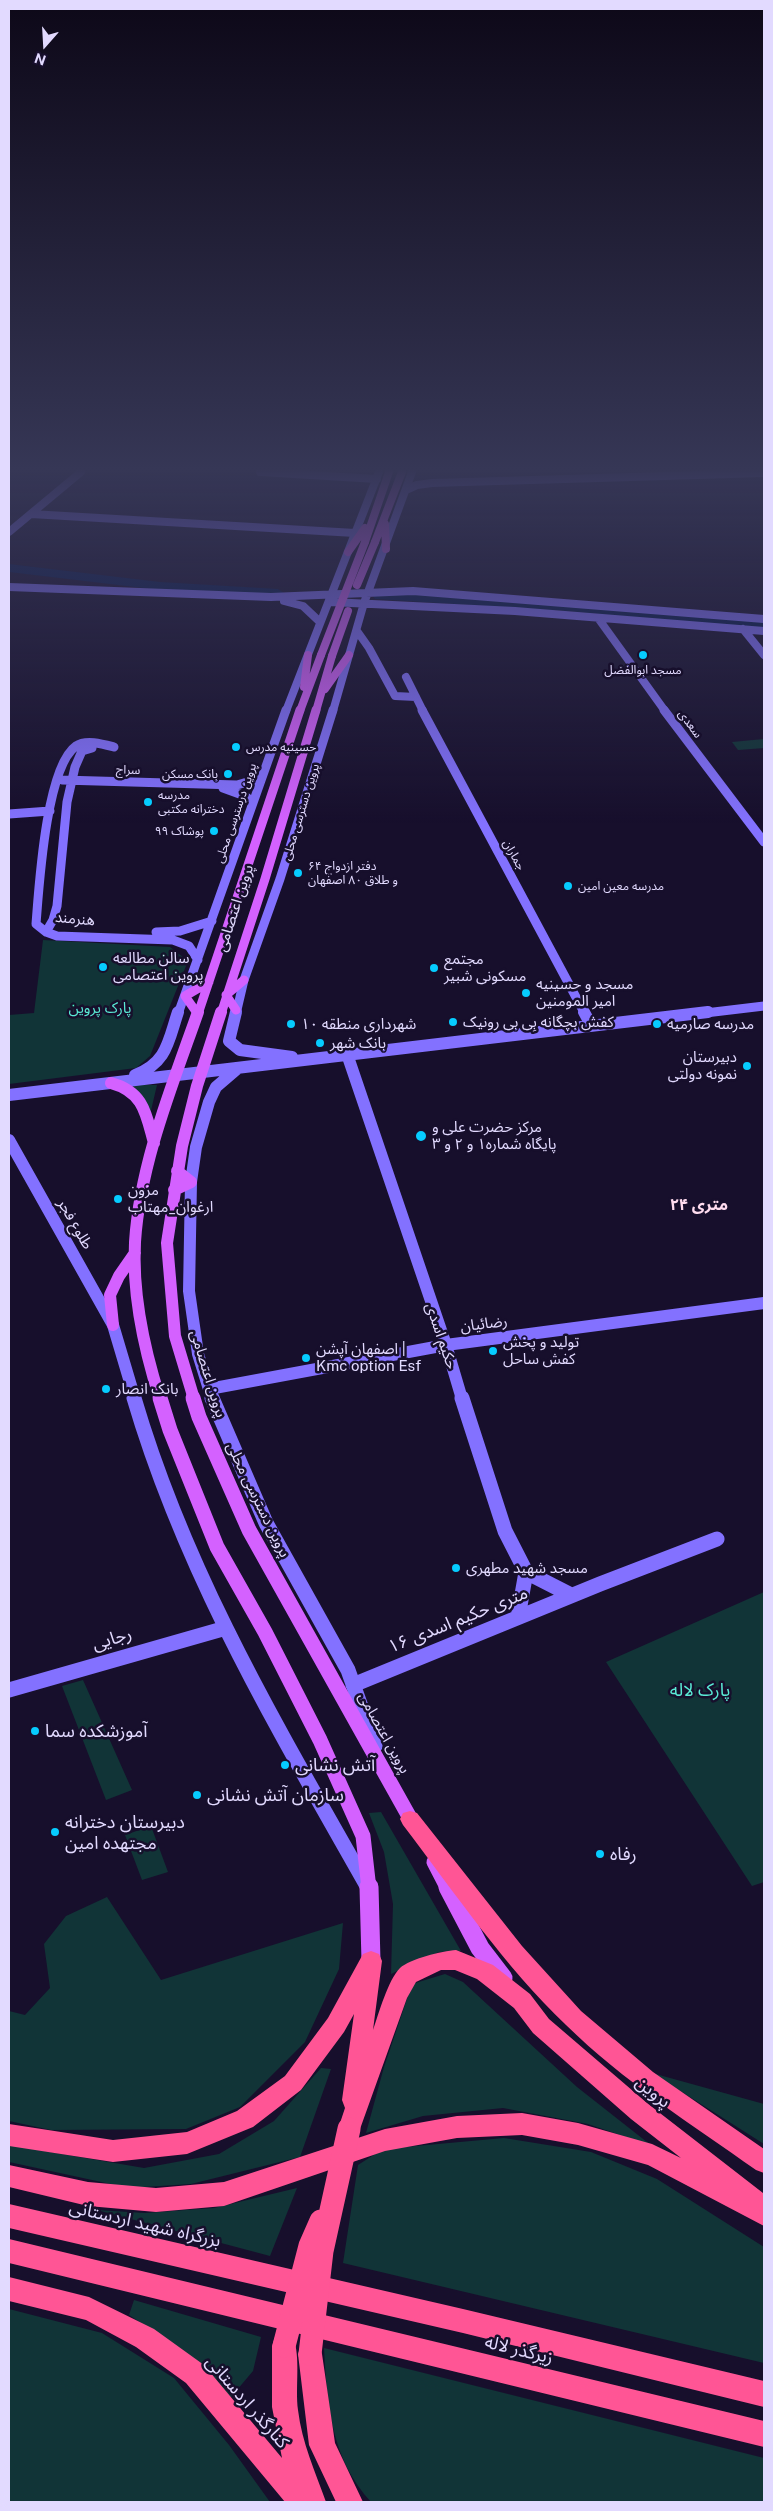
<!DOCTYPE html>
<html>
<head>
<meta charset="utf-8">
<style>
	body { margin:0 }
	#map { position:relative; width:773px; height:2511px; overflow:hidden; background:#170f2c; font-family:"Public Sans",sans-serif }
	canvas { display:block }
	.frame { position:absolute; inset:0; border:10px solid #e2daff; pointer-events:none }
	.north { position:absolute; left:20px; top:20px; width:50px; height:50px; -webkit-text-stroke:4px #170f2c; paint-order:stroke; rotate:199deg; font-size:14px; font-weight:700; line-height:20px; text-align:center; color:#e2daff }
	.north::after { content:''; display:block; margin:auto; width:18px; height:22px; background:#e2daff; clip-path:polygon(50% 0,100% 100%,50% 72%,0 100%) }
</style>
</head>
<body>
<div id="map">
<canvas width="773" height="2511"></canvas>
<div class="frame"></div>
<div class="north">N</div>
</div>
<script>
const ctx = document.querySelector('canvas').getContext('2d');
ctx.lineJoin = 'round';
function fillPath(path, color) {
  ctx.fillStyle = color;
  ctx.fill(path, 'evenodd');
}
function trace(path, color, width, dash) {
  ctx.strokeStyle = color;
  ctx.lineWidth = width;
  ctx.lineCap = dash ? 'butt' : 'round';
  ctx.setLineDash(dash || []);
  ctx.stroke(path);
}
function drawText(font, color, halo, rows, align = 'center') {
  ctx.font = font + ' "Public Sans","Noto Sans Arabic",sans-serif';
  ctx.lineWidth = 5;
  ctx.setLineDash([]);
  ctx.textBaseline = 'middle';
  ctx.strokeStyle = halo;
  ctx.fillStyle = color;
  for (const [text, x, y, turn = 0] of rows) {
    ctx.save();
    ctx.translate(x, y);
    ctx.rotate((+turn || 0) * Math.PI / 180);
    ctx.textAlign = isNaN(turn) ? turn : align;
    if (halo) ctx.strokeText(text, 0, 0);
    ctx.fillText(text, 0, 0);
    ctx.restore();
  }
}
const green = new Path2D(`
	M 764,739 L 764,748 L 738,750 L 732,742 Z
	M 43,940 L 170,947 L 188,961 L 150,1056 L 136,1068 L 9,1084 L 9,1015 L 34,1013 Z
	M 132,1085 L 157,1085 L 149,1119 L 144,1100 Z
	M 764,1592 L 764,1882 L 752,1886 L 606,1662 Z
	M 83,1680 L 132,1790 L 106,1800 L 62,1686 Z
	M 381,1812 L 461,1951 L 439,1952 L 391,1974 L 393,1904 L 384,1852 L 369,1813 Z
	M 151,1826 L 168,1872 L 142,1880 L 125,1835 Z
	M 107,1897 L 161,1980 L 343,1923 L 339,1969 L 305,2042 L 240,2107 L 186,2129 L 51,2130 L 9,2121 L 9,2011 L 25,2015 L 50,1988 L 44,1944 L 66,1916 Z
	M 445,1974 L 463,1982 L 577,2087 L 652,2146 L 588,2124 L 503,2108 L 423,2116 L 366,2133 L 384,2067 L 412,1984 Z
	M 321,2068 L 331,2069 L 300,2157 L 191,2184 L 129,2188 L 9,2162 L 9,2145 L 144,2168 L 219,2154 L 274,2121 Z
	M 652,2073 L 764,2104 L 764,2144 Z
	M 504,2138 L 591,2152 L 657,2179 L 764,2247 L 764,2363 L 343,2263 L 358,2165 L 383,2149 Z
	M 297,2188 L 270,2256 L 97,2210 L 145,2213 L 214,2208 Z
	M 134,2300 L 261,2337 L 253,2371 L 231,2397 L 184,2351 L 129,2315 Z
	M 9,2309 L 102,2333 L 174,2378 L 229,2445 L 270,2502 L 9,2502 Z
	M 324,2348 L 764,2458 L 764,2502 L 371,2502 C 331,2459 327,2404 324,2348 Z`);
const river = new Path2D(`
	M 9,564 L 160,582 L 278,589 L 284,593 L 278,597 L 160,590 L 9,572 Z
	M 379,592 L 566,603 L 764,621 L 764,629 L 566,611 L 375,599 L 373,596 L 375,593 Z`);
const secondaryFar3 = new Path2D(`
	M 260,472 L 377,479
	M 406,490 L 417,485 L 432,483 L 764,473
	M 31,514 L 355,533
	M 9,532 L 81,472
	M 9,587 L 271,597 L 413,591 L 764,619
	M 284,601 L 303,606 L 320,622
	M 331,602 L 515,611 L 764,631
	M 598,618 L 665,711
	M 743,629 L 764,655
	M 357,631 L 369,648 L 395,696 L 416,697
	M 406,677 L 423,711
	M 286,711 L 379,472
	M 333,711 L 364,603 L 412,472`);
const secondaryFar2 = new Path2D(`
	M 422,710 L 585,1014
	M 664,710 L 764,842
	M 114,747 C 103,744 86,739 76,746 C 46,767 39,887 36,924 L 46,932 L 57,936 L 173,940 L 189,946 L 198,960
	M 62,780 L 237,785 L 261,778
	M 223,788 L 245,796 L 253,802
	M 9,814 L 50,811
	M 46,932 L 53,920 L 57,906 L 67,802 L 75,767 L 82,751 L 92,748
	M 156,932 L 180,931 L 212,921
	M 178,1014 L 286,710
	M 236,1014 L 244,980 L 280,879 L 333,710
	M 697,1014 L 764,1006`);
const secondaryFar1 = new Path2D(`
	M 236,1012 L 229,1041 L 240,1050 L 292,1057
	M 584,1012 L 591,1025
	M 347,1054 L 446,1345 L 462,1399
	M 135,1075 C 167,1063 168,1042 178,1012
	M 9,1095 L 708,1012
	M 9,1140 L 113,1325 L 135,1399
	M 209,1389 L 446,1345 L 764,1303
	M 212,1399 L 198,1354 L 189,1291 L 191,1182 L 196,1147 L 209,1102 L 216,1087 L 237,1069`);
const secondary = new Path2D(`
	M 134,1398 C 186,1575 277,1727 367,1886
	M 212,1398 L 266,1523 L 348,1670 L 375,1746
	M 462,1398 L 505,1531 L 526,1572 L 518,1617
	M 526,1572 L 571,1595
	M 353,1685 L 600,1584 L 717,1539
	M 9,1690 L 226,1628`);
const primaryFar4 = new Path2D(`
	M 385,524 L 386,549
	M 365,542 L 389,472
	M 375,542 L 402,472
	M 348,552 L 365,528
	M 304,687 L 308,655
	M 325,689 L 349,655
	M 300,711 L 321,655
	M 316,711 L 332,656`);
const primaryFar3 = new Path2D(`
	M 226,995 L 244,980
	M 226,995 L 236,1010
	M 197,1013 L 185,996 L 209,982
	M 198,1014 L 300,710
	M 221,1014 L 265,879 L 316,710`);
const primaryFar2 = new Path2D(`
	M 111,1083 C 144,1092 146,1114 154,1143
	M 174,1190 L 191,1182 L 177,1171
	M 113,1325 L 110,1295 L 119,1276 L 135,1253
	M 160,1399 C 144,1349 132,1296 135,1242 C 140,1164 172,1086 198,1012
	M 194,1399 L 175,1336 L 167,1243 L 182,1146 L 197,1086 L 221,1012`);
const primaryFar1 = new Path2D(`
	M 160,1398 L 170,1430 L 217,1547 L 265,1632 L 320,1740 L 363,1836 L 369,1889
	M 193,1398 L 199,1417 L 249,1530 L 415,1827
	M 434,1862 L 448,1889`);
const primary = new Path2D(`
	M 369,1887 L 371,1961
	M 448,1887 L 480,1948 L 503,1978`);
const highway = new Path2D(`
	M 410,1811 L 417,1813 L 522,1946 L 581,2011 L 653,2072 L 764,2149 L 764,2173 L 756,2170 C 691,2124 623,2081 566,2025 C 504,1966 455,1893 403,1825 L 400,1819 L 403,1813 Z
	M 456,1950 L 493,1965 L 530,1994 L 549,2019 L 647,2103 L 763,2193 L 764,2226 L 648,2165 L 578,2145 L 522,2135 L 457,2138 L 385,2151 L 224,2206 L 156,2212 L 88,2206 L 9,2187 L 9,2165 L 88,2182 L 156,2188 L 224,2182 L 385,2129 L 457,2116 L 522,2113 L 578,2123 L 652,2144 L 681,2158 L 631,2119 L 533,2033 L 514,2008 L 477,1979 L 455,1970 L 441,1970 L 416,1982 L 407,1998 L 360,2129 L 357,2137 L 349,2140 L 341,2137 L 338,2129 L 345,2108 L 342,2100 L 354,2014 L 344,2032 L 301,2090 L 253,2127 L 187,2154 L 113,2162 L 9,2146 L 9,2124 L 113,2140 L 187,2132 L 237,2111 L 285,2076 L 328,2018 L 363,1954 L 371,1951 L 379,1954 L 382,1961 L 373,2030 C 379,2013 388,1980 400,1968 C 410,1959 442,1951 456,1950 Z
	M 9,2204 L 463,2309 L 764,2381 L 764,2407 L 463,2333 L 9,2228 Z
	M 9,2239 L 764,2421 L 764,2447 L 9,2263 Z
	M 9,2277 L 89,2297 L 154,2329 L 204,2365 L 282,2458 L 272,2407 L 272,2346 L 275,2337 L 284,2334 L 293,2337 C 301,2357 295,2388 298,2410 C 302,2443 315,2471 326,2502 L 285,2502 L 186,2383 L 136,2347 L 86,2320 L 9,2301 Z
	M 310,2342 L 319,2345 L 322,2354 L 335,2443 L 363,2502 L 336,2502 L 309,2445 L 298,2354 L 301,2345 Z`);
const primaryBridge = new Path2D(`
	M 357,585 L 375,542
	M 321,655 L 365,542
	M 332,656 L 348,611`);
const highwayBridge = new Path2D(`
	M 284,2346 L 310,2246 L 321,2221
	M 310,2354 L 322,2251 L 349,2129`);
const markers = [
	[643,655,5,"#06ccff"],
	[236,747,5,"#06ccff"],
	[228,774,5,"#06ccff"],
	[148,802,5,"#06ccff"],
	[214,831,5,"#06ccff"],
	[298,873,5,"#06ccff"],
	[568,886,5,"#06ccff"],
	[103,967,5,"#06ccff"],
	[434,968,5,"#06ccff"],
	[526,993,5,"#06ccff"],
	[453,1022,5,"#06ccff"],
	[291,1024,5,"#06ccff"],
	[657,1024,5,"#06ccff"],
	[320,1043,5,"#06ccff"],
	[747,1066,5,"#06ccff"],
	[421,1136,6,"#06ccff"],
	[118,1199,5,"#06ccff"],
	[493,1351,5,"#06ccff"],
	[306,1358,5,"#06ccff"],
	[106,1389,5,"#06ccff"],
	[456,1568,5,"#06ccff"],
	[35,1731,5,"#06ccff"],
	[285,1765,5,"#06ccff"],
	[197,1795,5,"#06ccff"],
	[55,1832,5,"#06ccff"],
	[600,1854,5,"#06ccff"]
];
const farPoinames = [
	["مسجد ابوالفضل",643,670,"center"],
	["حسینیه مدرس",246,747],
	["بانک مسکن",218,774,"right"],
	["مدرسه",158,795],
	["دخترانه مکتبی",158,809],
	["پوشاک ۹۹",204,831,"right"],
	["دفتر ازدواج ۶۴",308,866],
	["و طلاق ۸۰ اصفهان",308,880],
	["مدرسه معین امین",578,886]
];
const farStreetnames = [
	["سعدی",690,724,54],
	["سراج",128,770,2],
	["پروین دسترسی محلی",301,812,-73],
	["پروین درسترسی محلی",236,813,-71],
	["جماران",514,855,61]
];
const streetNames = [
	["پروین اعتصامی",235,908,-72],
	["هنرمند",75,919,5],
	["طلوع فجر",75,1224,60],
	["رضائیان",484,1324,-7],
	["حکیم اسدی",441,1336,71],
	["پروین اعتصامی",208,1374,73],
	["پروین دسترسی محلی",258,1500,64],
	["پروین اعتصامی",384,1733,61]
];
const poiNames = [
	["سالن مطالعه",113,958],
	["پروین اعتصامی",113,975],
	["مجتمع",444,959],
	["مسکونی شبیر",444,976],
	["مسجد و حسینیه",536,984],
	["امیر المومنین",536,1001],
	["کفش بچگانه بِی بی رونیک",463,1022],
	["شهرداری منطقه ۱۰",301,1024],
	["مدرسه صارمیه",667,1024],
	["بانک شهر",330,1043],
	["دبیرستان",737,1057,"right"],
	["نمونه دولتی",737,1074,"right"],
	["مرکز حضرت علی و",432,1127],
	["پایگاه شماره۱ و ۲ و ۳",432,1144],
	["مزون",128,1190],
	["ارغوان_مهتاب",128,1207],
	["تولید و پخش",503,1342],
	["کفش ساحل",503,1359],
	["اصفهان آپشن |",316,1349],
	["Kmc option Esf",316,1366],
	["بانک انصار",116,1389],
	["مسجد شهید مطهری",466,1568]
];
const parkNames = [
	["پارک پروین",100,1008]
];
const neighbourhoodNames = [
	["۲۴ متری",699,1205]
];
const nearStreetnames = [
	["۱۶ متری حکیم اسدی",458,1620,-22],
	["رجایی",112,1639,-16],
	["پروین",653,2092,39],
	["بزرگراه شهید اردستانی",145,2224,13],
	["زیرگذر لاله",519,2350,14],
	["کنارگذر اردستانی",247,2402,49]
];
const nearParknames = [
	["پارک لاله",700,1690]
];
const nearPoinames = [
	["آموزشکده سما",45,1731],
	["آتش نشانی",295,1765],
	["سازمان آتش نشانی",207,1795],
	["دبیرستان دخترانه",65,1822],
	["مجتهده امین",65,1843],
	["رفاه",610,1854]
];
fillPath(green, '#113437');
fillPath(river, '#06194e');
trace(secondaryFar3, '#8371ff', 8);
trace(secondaryFar2, '#8371ff', 9);
trace(secondaryFar1, '#8371ff', 12);
trace(secondary, '#8371ff', 15);
trace(primaryFar4, '#d461ff', 8);
trace(primaryFar3, '#d461ff', 9);
trace(primaryFar2, '#d461ff', 12);
trace(primaryFar1, '#d461ff', 15);
trace(primary, '#d461ff', 19);
fillPath(highway, '#ff5595');
trace(primaryBridge, '#d461ff', 8);
trace(highwayBridge, '#ff5595', 23);
const sky = ctx.createLinearGradient(0, 0, 0, 824);
sky.addColorStop(0, '#0d0818');
sky.addColorStop(0.57, '#363756');
sky.addColorStop(1, '#36375600');
ctx.fillStyle = sky;
ctx.fillRect(0, 0, 773, 824);
for (const [x, y, r, color] of markers) {
  const dot = new Path2D();
  dot.arc(x, y, r, 0, 2 * Math.PI);
  ctx.fillStyle = color;
  ctx.fill(dot);
  trace(dot, '#170f2c', 2);
}
drawText('12px', '#e2daff', '#170f2c', farPoinames, 'left');
drawText('12px', '#e2daff', '#170f2c', farStreetnames);
drawText('15px', '#e2daff', '#170f2c', streetNames);
drawText('15px', '#e2daff', '#170f2c', poiNames, 'left');
drawText('15px', '#5aead5', '#170f2c', parkNames);
drawText('bold 16px', '#ffdcef', '#170f2c', neighbourhoodNames);
drawText('18px', '#e2daff', '#170f2c', nearStreetnames);
drawText('18px', '#5aead5', '#170f2c', nearParknames);
drawText('18px', '#e2daff', '#170f2c', nearPoinames, 'left');
</script>
</body>
</html>
